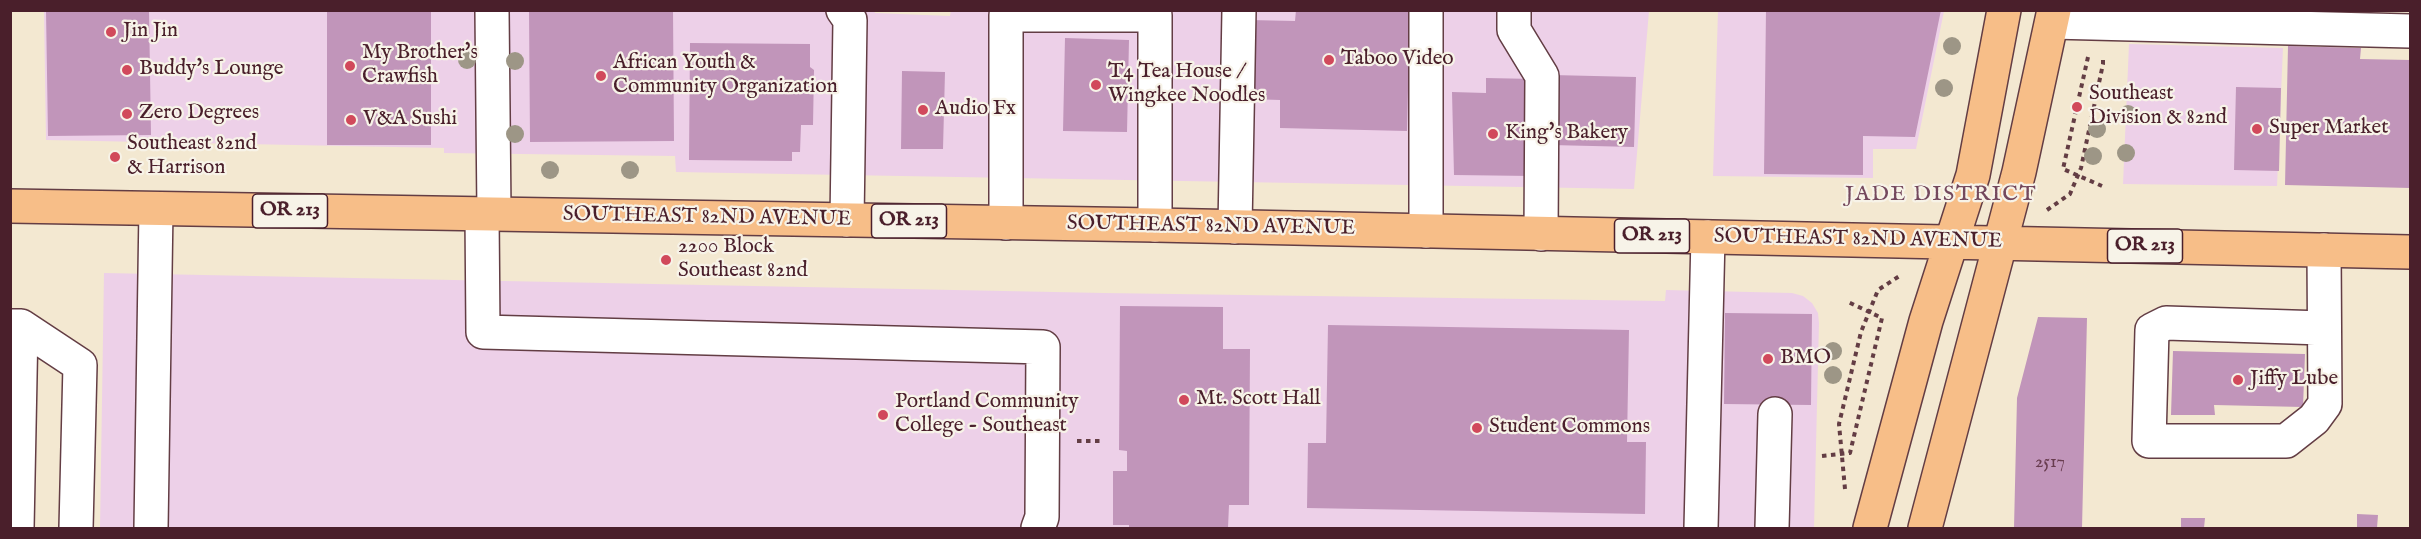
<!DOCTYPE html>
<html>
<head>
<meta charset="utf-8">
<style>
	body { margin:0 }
	#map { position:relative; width:2421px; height:539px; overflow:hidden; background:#f3e8d1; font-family:"IM FELL English",serif }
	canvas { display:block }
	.frame { position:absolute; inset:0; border:12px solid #4a1f2b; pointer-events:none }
</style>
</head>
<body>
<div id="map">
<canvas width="2421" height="539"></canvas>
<div class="frame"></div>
</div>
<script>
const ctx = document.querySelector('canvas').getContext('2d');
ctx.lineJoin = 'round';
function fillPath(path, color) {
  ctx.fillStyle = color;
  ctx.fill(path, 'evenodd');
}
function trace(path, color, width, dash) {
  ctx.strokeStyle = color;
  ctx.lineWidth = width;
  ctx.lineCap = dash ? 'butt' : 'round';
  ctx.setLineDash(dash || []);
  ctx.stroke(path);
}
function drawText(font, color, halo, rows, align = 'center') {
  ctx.font = font + ' "IM FELL English",serif';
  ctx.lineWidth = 4.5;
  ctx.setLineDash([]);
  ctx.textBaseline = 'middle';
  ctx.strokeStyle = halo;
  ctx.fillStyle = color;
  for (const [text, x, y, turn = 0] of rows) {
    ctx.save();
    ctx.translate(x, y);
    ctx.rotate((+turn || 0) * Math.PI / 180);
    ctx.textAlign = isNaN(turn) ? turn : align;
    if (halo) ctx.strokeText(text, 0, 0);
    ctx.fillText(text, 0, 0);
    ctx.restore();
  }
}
const built = new Path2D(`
	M 874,10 L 875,13 L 950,16 L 951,10 L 1649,11 L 1634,189 L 676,172 L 675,156 L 444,153 L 444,148 L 46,140 L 44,11 Z
	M 1718,11 L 1944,11 L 1916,149 L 1873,149 L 1873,178 L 1713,176 Z
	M 2129,44 L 2283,48 L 2277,186 L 2123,184 Z
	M 104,273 L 1104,293 L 1665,301 L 1666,290 L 1792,293 L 1803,296 L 1812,303 L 1818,313 L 1819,323 L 1814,528 L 100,528 Z`);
const building = new Path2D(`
	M 46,10 L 149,10 L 151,135 L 48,136 Z
	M 327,10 L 431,10 L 431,145 L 327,145 Z
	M 529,10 L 673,10 L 674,141 L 530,142 Z
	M 1296,10 L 1410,10 L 1407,131 L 1280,128 L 1280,100 L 1248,99 L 1249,20 L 1295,21 Z
	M 1766,10 L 1941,10 L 1915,137 L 1863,136 L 1863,175 L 1764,174 Z
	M 1065,38 L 1129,40 L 1127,132 L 1063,131 Z
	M 690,43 L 810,44 L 810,67 L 814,70 L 813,125 L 801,125 L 800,152 L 792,152 L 792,161 L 689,160 Z
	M 2288,46 L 2361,48 L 2360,59 L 2410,60 L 2410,188 L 2285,185 Z
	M 902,71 L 945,72 L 943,149 L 901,149 Z
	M 1552,75 L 1636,77 L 1634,147 L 1551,145 Z
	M 1486,78 L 1535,79 L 1532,176 L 1454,175 L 1452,92 L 1486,93 Z
	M 2236,87 L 2281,88 L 2279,171 L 2234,170 Z
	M 1120,306 L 1223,307 L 1223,349 L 1250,349 L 1249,505 L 1229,505 L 1228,528 L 1129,528 L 1129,525 L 1113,525 L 1113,471 L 1127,471 L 1127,451 L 1119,450 Z
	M 1725,313 L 1812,314 L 1811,405 L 1724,404 Z
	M 2038,317 L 2087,318 L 2082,528 L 2014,528 L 2017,398 Z
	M 1328,325 L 1629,330 L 1627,442 L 1646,442 L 1645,514 L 1307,508 L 1308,443 L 1326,443 Z
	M 2173,351 L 2305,354 L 2303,407 L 2214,405 L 2215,415 L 2171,415 Z
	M 2357,514 L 2378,515 L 2377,528 L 2357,528 Z
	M 2181,518 L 2205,518 L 2204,528 L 2181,528 Z`);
const path = new Path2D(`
	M 2088,57 L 2063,169 L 2102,186
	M 2047,210 L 2070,194 L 2081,168 L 2103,64 L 2103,57
	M 1077,441 L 1102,441
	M 1822,456 L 1850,453 L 1882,318 L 1846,301
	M 1845,489 L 1839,424 L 1861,332 L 1878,290 L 1901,275`);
const minor = new Path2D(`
	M 492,10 L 494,214
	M 843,10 L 850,20 L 847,220
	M 1514,10 L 1514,30 L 1542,76 L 1541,234
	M 2052,22 L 2410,31
	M 482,214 L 483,332 L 1043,347 L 1042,517 L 1038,528
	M 1006,223 L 1006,15 L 1155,15 L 1155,225
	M 1235,227 L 1239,10
	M 1426,231 L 1426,10
	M 10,326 L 21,326 L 80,365 L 76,528
	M 2323,328 L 2166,323 L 2152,330 L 2149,441 L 2286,441 L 2314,419 L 2325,404 L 2324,250
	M 17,528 L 21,326
	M 151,528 L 156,209
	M 1701,528 L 1708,237
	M 1772,528 L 1775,414`);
const major = new Path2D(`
	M 10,206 L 1155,225 L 2410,252
	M 1870,528 L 1926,321 L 1973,175 L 2004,10
	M 1925,528 L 2019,172 L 2054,10`);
const trees = [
	[1952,46],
	[467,60],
	[515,61],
	[1944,88],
	[2128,114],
	[2097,129],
	[515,134],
	[2126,153],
	[2093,156],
	[550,170],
	[630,170],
	[1833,351],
	[1833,375]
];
const markers = [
	[111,32,6,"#d1495b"],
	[1329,60,6,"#d1495b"],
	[350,66,6,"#d1495b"],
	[127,70,6,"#d1495b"],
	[601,76,6,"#d1495b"],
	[1096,85,6,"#d1495b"],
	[2077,107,6,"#d1495b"],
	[923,110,6,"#d1495b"],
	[127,114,6,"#d1495b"],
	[351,120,6,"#d1495b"],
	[2257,129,6,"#d1495b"],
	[1493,134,6,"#d1495b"],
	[115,157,6,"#d1495b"],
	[666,260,6,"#d1495b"],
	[1768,359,6,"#d1495b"],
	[2238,380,6,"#d1495b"],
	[1184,400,6,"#d1495b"],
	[883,415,6,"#d1495b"],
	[1477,428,6,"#d1495b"]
];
const numberNames = [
	["2517",2050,463]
];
const shields = [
	[290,211,75],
	[909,221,75],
	[1652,236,75],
	[2145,246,75]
];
const shieldNames = [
	["OR 213",290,211],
	["OR 213",909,221],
	["OR 213",1652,236],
	["OR 213",2145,246]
];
const poiNames = [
	["Jin Jin",123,32],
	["My Brother's",362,54],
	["Crawfish",362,78],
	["Taboo Video",1341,60],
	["African Youth &",613,64],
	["Community Organization",613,88],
	["Buddy's Lounge",139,70],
	["T4 Tea House /",1108,73],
	["Wingkee Noodles",1108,97],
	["Southeast",2089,95],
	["Division & 82nd",2089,119],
	["Audio Fx",935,110],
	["Zero Degrees",139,114],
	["V&A Sushi",363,120],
	["Super Market",2269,129],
	["King's Bakery",1505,134],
	["Southeast 82nd",127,145],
	["& Harrison",127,169],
	["2200 Block",678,248],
	["Southeast 82nd",678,272],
	["BMO",1780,359],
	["Jiffy Lube",2250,380],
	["Mt. Scott Hall",1196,400],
	["Portland Community",895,403],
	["College - Southeast",895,427],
	["Student Commons",1489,428]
];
const streetNames = [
	["SOUTHEAST 82ND AVENUE",707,218,1],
	["SOUTHEAST 82ND AVENUE",1211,227,1],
	["SOUTHEAST 82ND AVENUE",1858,240,1]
];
const neighbourhoodNames = [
	["JADE DISTRICT",1941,195]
];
fillPath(built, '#edd0e8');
fillPath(building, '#c195ba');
trace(minor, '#633d44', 36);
trace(major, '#633d44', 36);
trace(path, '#633d44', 4, [4.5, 4.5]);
trace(minor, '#fff', 33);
trace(major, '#f7be88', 33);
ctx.fillStyle = '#9d9686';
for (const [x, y] of trees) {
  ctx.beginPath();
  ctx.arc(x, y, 9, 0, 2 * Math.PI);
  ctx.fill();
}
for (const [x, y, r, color] of markers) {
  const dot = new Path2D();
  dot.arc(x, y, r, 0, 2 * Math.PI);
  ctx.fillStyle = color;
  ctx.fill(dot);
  trace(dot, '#f7f3e8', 2);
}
drawText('18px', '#683c4f', null, numberNames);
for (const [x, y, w] of shields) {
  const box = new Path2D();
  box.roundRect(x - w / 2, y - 17, w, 34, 4.5);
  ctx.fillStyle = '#f7f3e8';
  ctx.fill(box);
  trace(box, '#4a1f2b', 1.5);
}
drawText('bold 20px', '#4a1f2b', null, shieldNames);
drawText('21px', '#4a1f2b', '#f7f3e8', poiNames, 'left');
drawText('21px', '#4a1f2b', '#f7f3e8', streetNames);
ctx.letterSpacing = '1.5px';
drawText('22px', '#74485d', '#f7f3e8', neighbourhoodNames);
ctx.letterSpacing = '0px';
</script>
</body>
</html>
